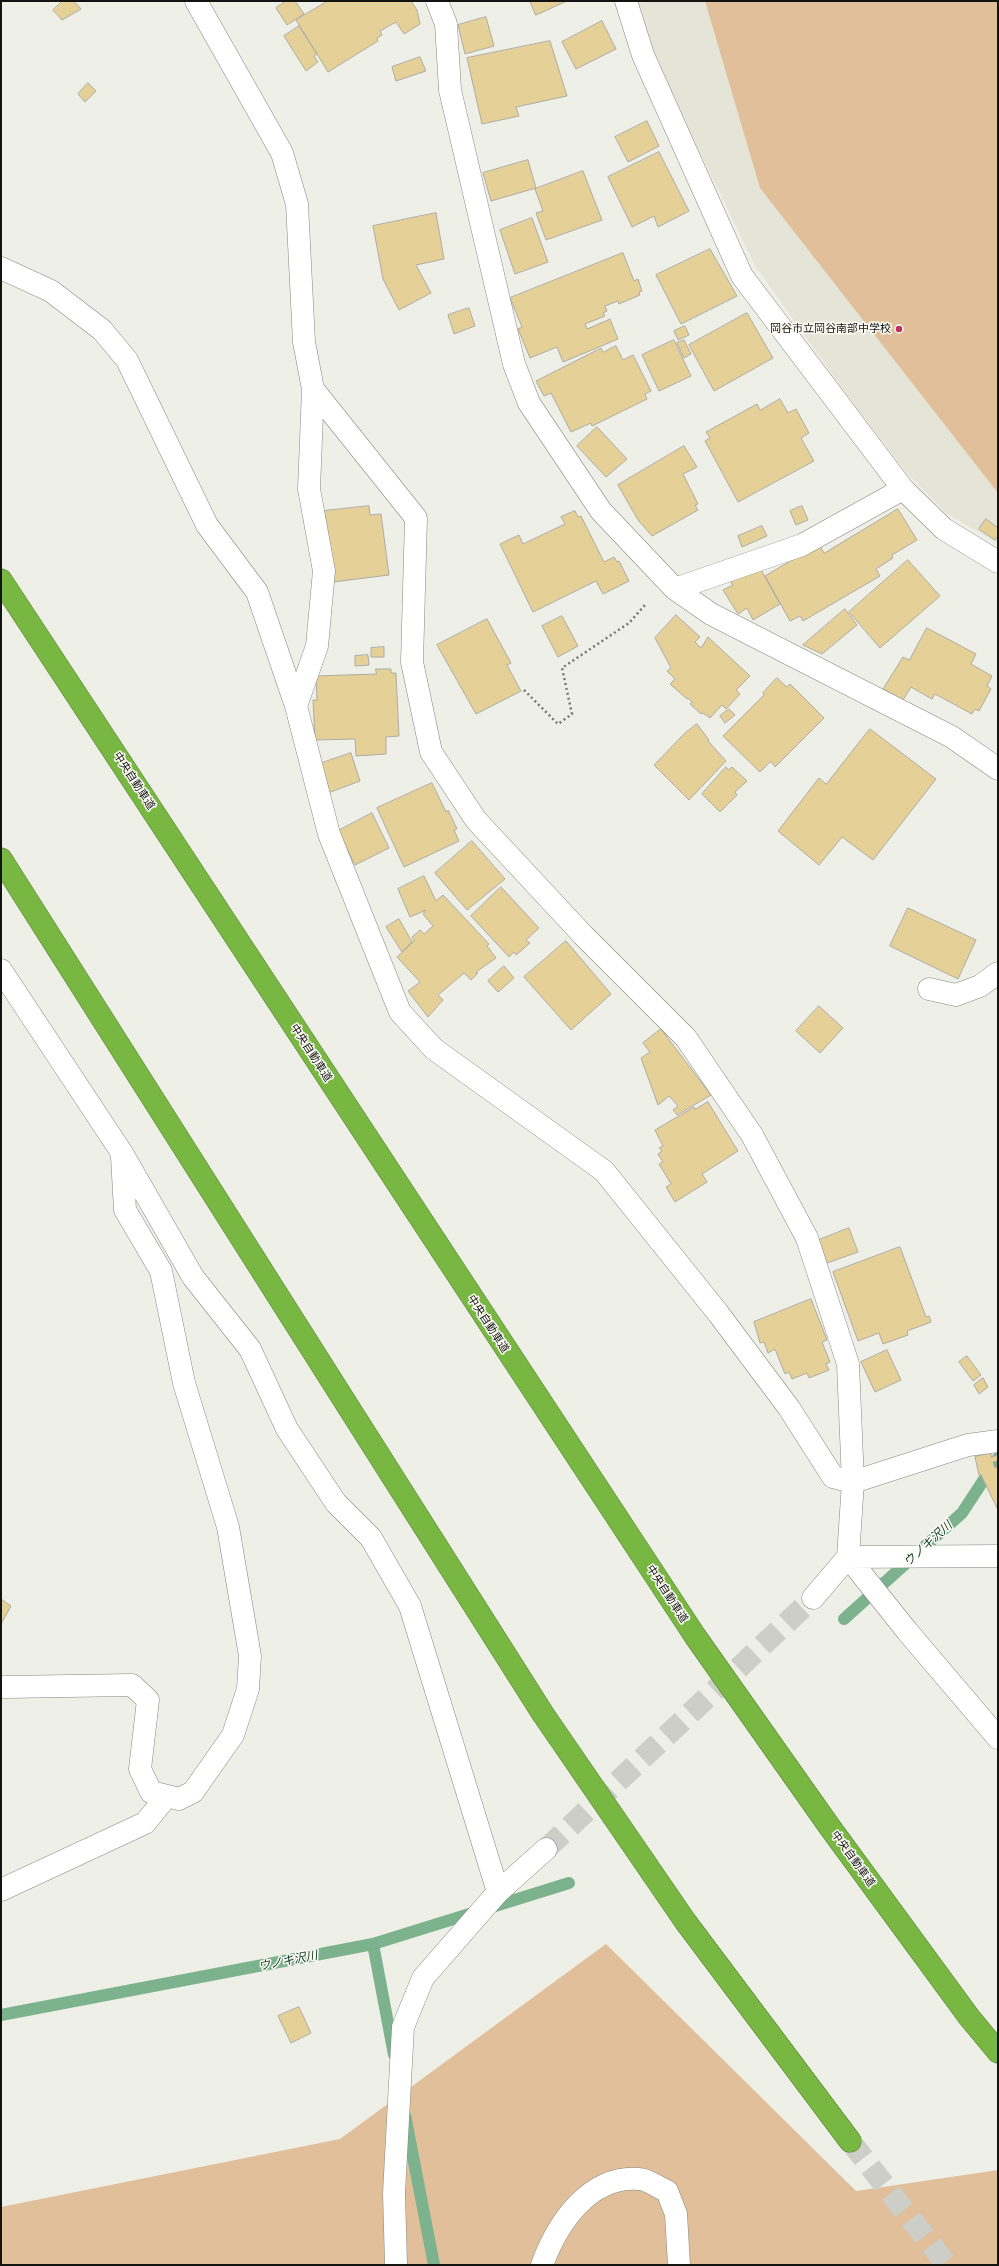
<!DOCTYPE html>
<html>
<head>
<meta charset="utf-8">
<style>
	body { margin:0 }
	#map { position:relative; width:999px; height:2266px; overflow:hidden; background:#eeefe7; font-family:Cabin,sans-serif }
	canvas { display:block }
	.frame { position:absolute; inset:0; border:2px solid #131411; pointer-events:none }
</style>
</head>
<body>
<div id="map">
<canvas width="999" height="2266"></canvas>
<div class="frame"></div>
</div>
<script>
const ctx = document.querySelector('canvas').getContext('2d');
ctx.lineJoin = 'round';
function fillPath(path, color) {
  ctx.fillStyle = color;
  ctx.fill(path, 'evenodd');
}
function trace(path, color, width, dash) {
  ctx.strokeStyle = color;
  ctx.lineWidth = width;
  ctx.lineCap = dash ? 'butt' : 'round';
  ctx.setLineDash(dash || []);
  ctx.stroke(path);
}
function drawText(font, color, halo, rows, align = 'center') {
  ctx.font = font + ' Cabin,"Noto Sans JP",sans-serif';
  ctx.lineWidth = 3;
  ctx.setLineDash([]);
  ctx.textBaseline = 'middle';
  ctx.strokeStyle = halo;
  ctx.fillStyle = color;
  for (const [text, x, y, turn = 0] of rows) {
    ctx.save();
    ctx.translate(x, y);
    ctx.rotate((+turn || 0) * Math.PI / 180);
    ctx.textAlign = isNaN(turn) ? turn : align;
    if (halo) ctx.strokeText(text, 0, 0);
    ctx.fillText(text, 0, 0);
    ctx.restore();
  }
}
const built = new Path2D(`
	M 634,1 L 998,1 L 998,544 L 946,513 L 907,473 L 844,391 L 756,267 L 647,44 Z`);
const green = new Path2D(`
	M 705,1 L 998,1 L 998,493 L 760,188 Z
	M 606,1944 L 856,2191 L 998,2170 L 998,2265 L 1,2265 L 1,2207 L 340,2139 Z`);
const stream = new Path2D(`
	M 844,1619 L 962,1513 L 998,1458
	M 373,1944 L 394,2055
	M 1,2015 L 373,1944 L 569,1883
	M 405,2115 L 434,2265`);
const building = new Path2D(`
	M 63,1 L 74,1 L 81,9 L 62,20 L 53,10 Z
	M 286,1 L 295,1 L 304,14 L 287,25 L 276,8 Z
	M 328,1 L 411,1 L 417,10 L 420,24 L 404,34 L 396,22 L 380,31 L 382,35 L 377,38 L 378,41 L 328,72 L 296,20 Z
	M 530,1 L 567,1 L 536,15 Z
	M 486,17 L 494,46 L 465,54 L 458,25 Z
	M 602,21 L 616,49 L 576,69 L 562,42 Z
	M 299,26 L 317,54 L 314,56 L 318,62 L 306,71 L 284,36 Z
	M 550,41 L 567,96 L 516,107 L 519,116 L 482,124 L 467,58 Z
	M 420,57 L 426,71 L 396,81 L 392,67 Z
	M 88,83 L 96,91 L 85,102 L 78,94 Z
	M 647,121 L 659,146 L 628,162 L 615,137 Z
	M 659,152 L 689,211 L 658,227 L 654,216 L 632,227 L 608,177 Z
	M 528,160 L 536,188 L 491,201 L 483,173 Z
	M 583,171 L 602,220 L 546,240 L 536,213 L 543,211 L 535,189 Z
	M 436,213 L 444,259 L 416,265 L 431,293 L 399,310 L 383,279 L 373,226 Z
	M 532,218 L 548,262 L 515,274 L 500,230 Z
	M 710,249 L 737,296 L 681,324 L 656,275 Z
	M 623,253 L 634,281 L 638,279 L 642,291 L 639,292 L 640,295 L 619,304 L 618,301 L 605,306 L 607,311 L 603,313 L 605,316 L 585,324 L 587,329 L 610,319 L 618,339 L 563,362 L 557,347 L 530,358 L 518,329 L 522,327 L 510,298 Z
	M 469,308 L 475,326 L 454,334 L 448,315 Z
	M 747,313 L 773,358 L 714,391 L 689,345 Z
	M 685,326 L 689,335 L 678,340 L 674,331 Z
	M 674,340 L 691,376 L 659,391 L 642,355 Z
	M 684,340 L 691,354 L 684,358 L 677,343 Z
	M 616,346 L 623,360 L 633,355 L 651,391 L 645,394 L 647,399 L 592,426 L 591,423 L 571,432 L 551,393 L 544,396 L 536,381 L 601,348 L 603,352 Z
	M 780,399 L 788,413 L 796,409 L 809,433 L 801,438 L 814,461 L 738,502 L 705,441 L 710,438 L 706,432 L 757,404 L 760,410 Z
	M 597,427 L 627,459 L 606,477 L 577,446 Z
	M 684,446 L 697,467 L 683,474 L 698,504 L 695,505 L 698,510 L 652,536 L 638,520 L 618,485 Z
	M 369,506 L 370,515 L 381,514 L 389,575 L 333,582 L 324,511 Z
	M 802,506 L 808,520 L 796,525 L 790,511 Z
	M 898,509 L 917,540 L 892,555 L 893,558 L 876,569 L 880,576 L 803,621 L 800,616 L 790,621 L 765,576 L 819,544 L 824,553 Z
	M 575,511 L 578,517 L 581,516 L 604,562 L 614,557 L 617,562 L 619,561 L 629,581 L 603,594 L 596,581 L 533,612 L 500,544 L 519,535 L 523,544 L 565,524 L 561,517 Z
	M 986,519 L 998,528 L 998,536 L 995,540 L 979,529 Z
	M 762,526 L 767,536 L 742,547 L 738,536 Z
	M 908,560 L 940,596 L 880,648 L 849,612 Z
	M 760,568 L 780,604 L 753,620 L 747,608 L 738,614 L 723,590 L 733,585 L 729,580 Z
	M 845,609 L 857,625 L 822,654 L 803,645 Z
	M 676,615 L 700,637 L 695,642 L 701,648 L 708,637 L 750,676 L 736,690 L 740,694 L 726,709 L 722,705 L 710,718 L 703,713 L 701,714 L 690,704 L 692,702 L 688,698 L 687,699 L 670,684 L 675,679 L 667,671 L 671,668 L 655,638 Z
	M 562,616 L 578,646 L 558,657 L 542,626 Z
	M 487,619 L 511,663 L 507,665 L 521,691 L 476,714 L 437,645 Z
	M 927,628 L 976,654 L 971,664 L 992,676 L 987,686 L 991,689 L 979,711 L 975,709 L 972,714 L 935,694 L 932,699 L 911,687 L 903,700 L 883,689 L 903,657 L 909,660 Z
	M 384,647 L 384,657 L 371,657 L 371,648 Z
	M 368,655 L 369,665 L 355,666 L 355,656 Z
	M 376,669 L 391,669 L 391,673 L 396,673 L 399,736 L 386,737 L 386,754 L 356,756 L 355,739 L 315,740 L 313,700 L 317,700 L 316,676 L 376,674 Z
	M 777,678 L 787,687 L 790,684 L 824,718 L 775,767 L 771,761 L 760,772 L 723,736 L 764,695 L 763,693 Z
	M 729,709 L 735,715 L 725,723 L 720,716 Z
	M 697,724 L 709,740 L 708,741 L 726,761 L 689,800 L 654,765 L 685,733 Z
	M 870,729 L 936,779 L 873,860 L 842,837 L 819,865 L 778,831 L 819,778 L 826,784 Z
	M 351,753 L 360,781 L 328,793 L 319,764 Z
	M 726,767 L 728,770 L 732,767 L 747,781 L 735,792 L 737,795 L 720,812 L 702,794 Z
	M 432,783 L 446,812 L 448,810 L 457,829 L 454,830 L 459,841 L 404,867 L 377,808 Z
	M 372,813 L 389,848 L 355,865 L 338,831 Z
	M 472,841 L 505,879 L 467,910 L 435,873 Z
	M 424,876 L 436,901 L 443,895 L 489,944 L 487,946 L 496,958 L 476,972 L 478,973 L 471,980 L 464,973 L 438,995 L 443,1000 L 428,1017 L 408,991 L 420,982 L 397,957 L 414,941 L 412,937 L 420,930 L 424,934 L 433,926 L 423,914 L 426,910 L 410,917 L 398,889 Z
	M 501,887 L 539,928 L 526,940 L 530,943 L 516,955 L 514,952 L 509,957 L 471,916 Z
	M 908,908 L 976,940 L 958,979 L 890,946 Z
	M 399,919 L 412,942 L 402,952 L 386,927 Z
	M 566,941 L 611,994 L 571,1030 L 524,977 Z
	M 504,966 L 514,978 L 498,992 L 488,981 Z
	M 819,1006 L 843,1028 L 820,1053 L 796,1031 Z
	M 661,1029 L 711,1095 L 677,1115 L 673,1110 L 678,1106 L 669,1096 L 658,1105 L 641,1058 L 650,1052 L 643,1043 Z
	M 708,1102 L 738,1151 L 702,1174 L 707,1182 L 675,1202 L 666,1187 L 671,1184 L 659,1164 L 663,1162 L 658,1154 L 662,1151 L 659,1148 L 663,1146 L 655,1130 L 694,1107 L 695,1109 Z
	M 849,1228 L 858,1252 L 827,1263 L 819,1240 Z
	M 900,1247 L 926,1317 L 929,1316 L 931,1322 L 907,1331 L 908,1335 L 883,1344 L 879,1333 L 858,1341 L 833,1272 Z
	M 811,1299 L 827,1340 L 822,1342 L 830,1362 L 826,1364 L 829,1370 L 809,1378 L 807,1373 L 792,1379 L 789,1372 L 785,1374 L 775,1349 L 768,1353 L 764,1342 L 760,1343 L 754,1322 Z
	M 887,1350 L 901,1380 L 875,1392 L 861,1362 Z
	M 967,1356 L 981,1375 L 973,1381 L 959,1362 Z
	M 983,1378 L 988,1387 L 979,1394 L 974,1385 Z
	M 991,1453 L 991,1457 L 998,1455 L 998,1461 L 993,1462 L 995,1468 L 998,1466 L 998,1510 L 981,1475 L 979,1475 L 975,1457 Z
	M 1,1599 L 11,1606 L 1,1624 Z
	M 299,2007 L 311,2033 L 291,2043 L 278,2016 Z`);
const minorTunnel = new Path2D(`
	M 546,1849 L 813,1598`);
const highwayTunnel = new Path2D(`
	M 850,2141 L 947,2265`);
const path = new Path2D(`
	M 524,690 L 558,724 L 572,714 L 562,668 L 629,623 L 645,605`);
const minor = new Path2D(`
	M 196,1 L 282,153 L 297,204 L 304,342 L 313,389 L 416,518 L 412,662 L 431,752 L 476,820 L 583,935 L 686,1038 L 752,1135 L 807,1238 L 848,1364 L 853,1482 L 848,1557 L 813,1598
	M 437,1 L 446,24 L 450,90 L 514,364 L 529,403 L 601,511 L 675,589 L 711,614 L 952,737 L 998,769
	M 626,1 L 643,55 L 742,276 L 903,489
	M 1,268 L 51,291 L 102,330 L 127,360 L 207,525 L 257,592 L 296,706 L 329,834 L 400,1012 L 434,1049 L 604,1171 L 718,1313 L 789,1408 L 833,1477 L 853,1482 L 968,1445 L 998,1441
	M 675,589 L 802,545 L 903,489 L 944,529 L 998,562
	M 296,706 L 317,646 L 324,571 L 309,489 L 313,389
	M 1,970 L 122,1153 L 193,1277 L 250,1349 L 287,1429 L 336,1503 L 371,1538 L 410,1606 L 498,1892
	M 929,989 L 956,995 L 980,986 L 998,973
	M 848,1557 L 907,1631 L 998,1738
	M 848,1557 L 998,1556
	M 5,1687 L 132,1685 L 148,1700 L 140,1769 L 151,1792 L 179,1799 L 193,1792 L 233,1735 L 248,1689 L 250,1656 L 228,1527 L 184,1383 L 161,1271 L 125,1210 L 122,1157
	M 1,1890 L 145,1823 L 167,1796
	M 396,2265 L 394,2193 L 403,2027 L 423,1978 L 498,1892 L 546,1849
	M 542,2265 C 557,2224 589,2175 639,2179 C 647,2179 659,2188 667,2191 L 676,2214 L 679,2265`);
const highway = new Path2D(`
	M 1,580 L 695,1636 L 829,1826 L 969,2017 L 998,2052
	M 1,859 L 543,1714 L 685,1921 L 850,2141`);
const markers = [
	[899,329,4,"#be305f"]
];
const poiNames = [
	["岡谷市立岡谷南部中学校",891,329]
];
const streetNames = [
	["中央自動車道",134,781,57],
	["中央自動車道",311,1053,57],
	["中央自動車道",488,1324,57],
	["中央自動車道",667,1594,57],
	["中央自動車道",853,1859,54]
];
const waterNames = [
	["ウノキ沢川",928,1544,-42],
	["ウノキ沢川",288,1961,-11]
];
fillPath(built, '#e4e5d6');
fillPath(green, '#e1bf9a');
trace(stream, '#7db28e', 12);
fillPath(building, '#e5d098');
trace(building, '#aeaba4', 1);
trace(minorTunnel, '#cdcec7', 22, [22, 11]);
trace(highwayTunnel, '#cdcec7', 22, [22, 11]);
trace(minor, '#86867f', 23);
trace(highway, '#557e31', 23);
trace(path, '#767772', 2.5, [2, 3]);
trace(minor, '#fff', 22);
trace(highway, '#78b742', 22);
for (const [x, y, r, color] of markers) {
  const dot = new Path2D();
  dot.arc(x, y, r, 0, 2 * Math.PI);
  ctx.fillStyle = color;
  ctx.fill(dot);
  trace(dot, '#fcfcf5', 1.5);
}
drawText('11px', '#131411', '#fcfcf5', poiNames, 'right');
drawText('11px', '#131411', '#fcfcf5', streetNames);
drawText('italic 12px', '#0c371f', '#fcfcf5', waterNames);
</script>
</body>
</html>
